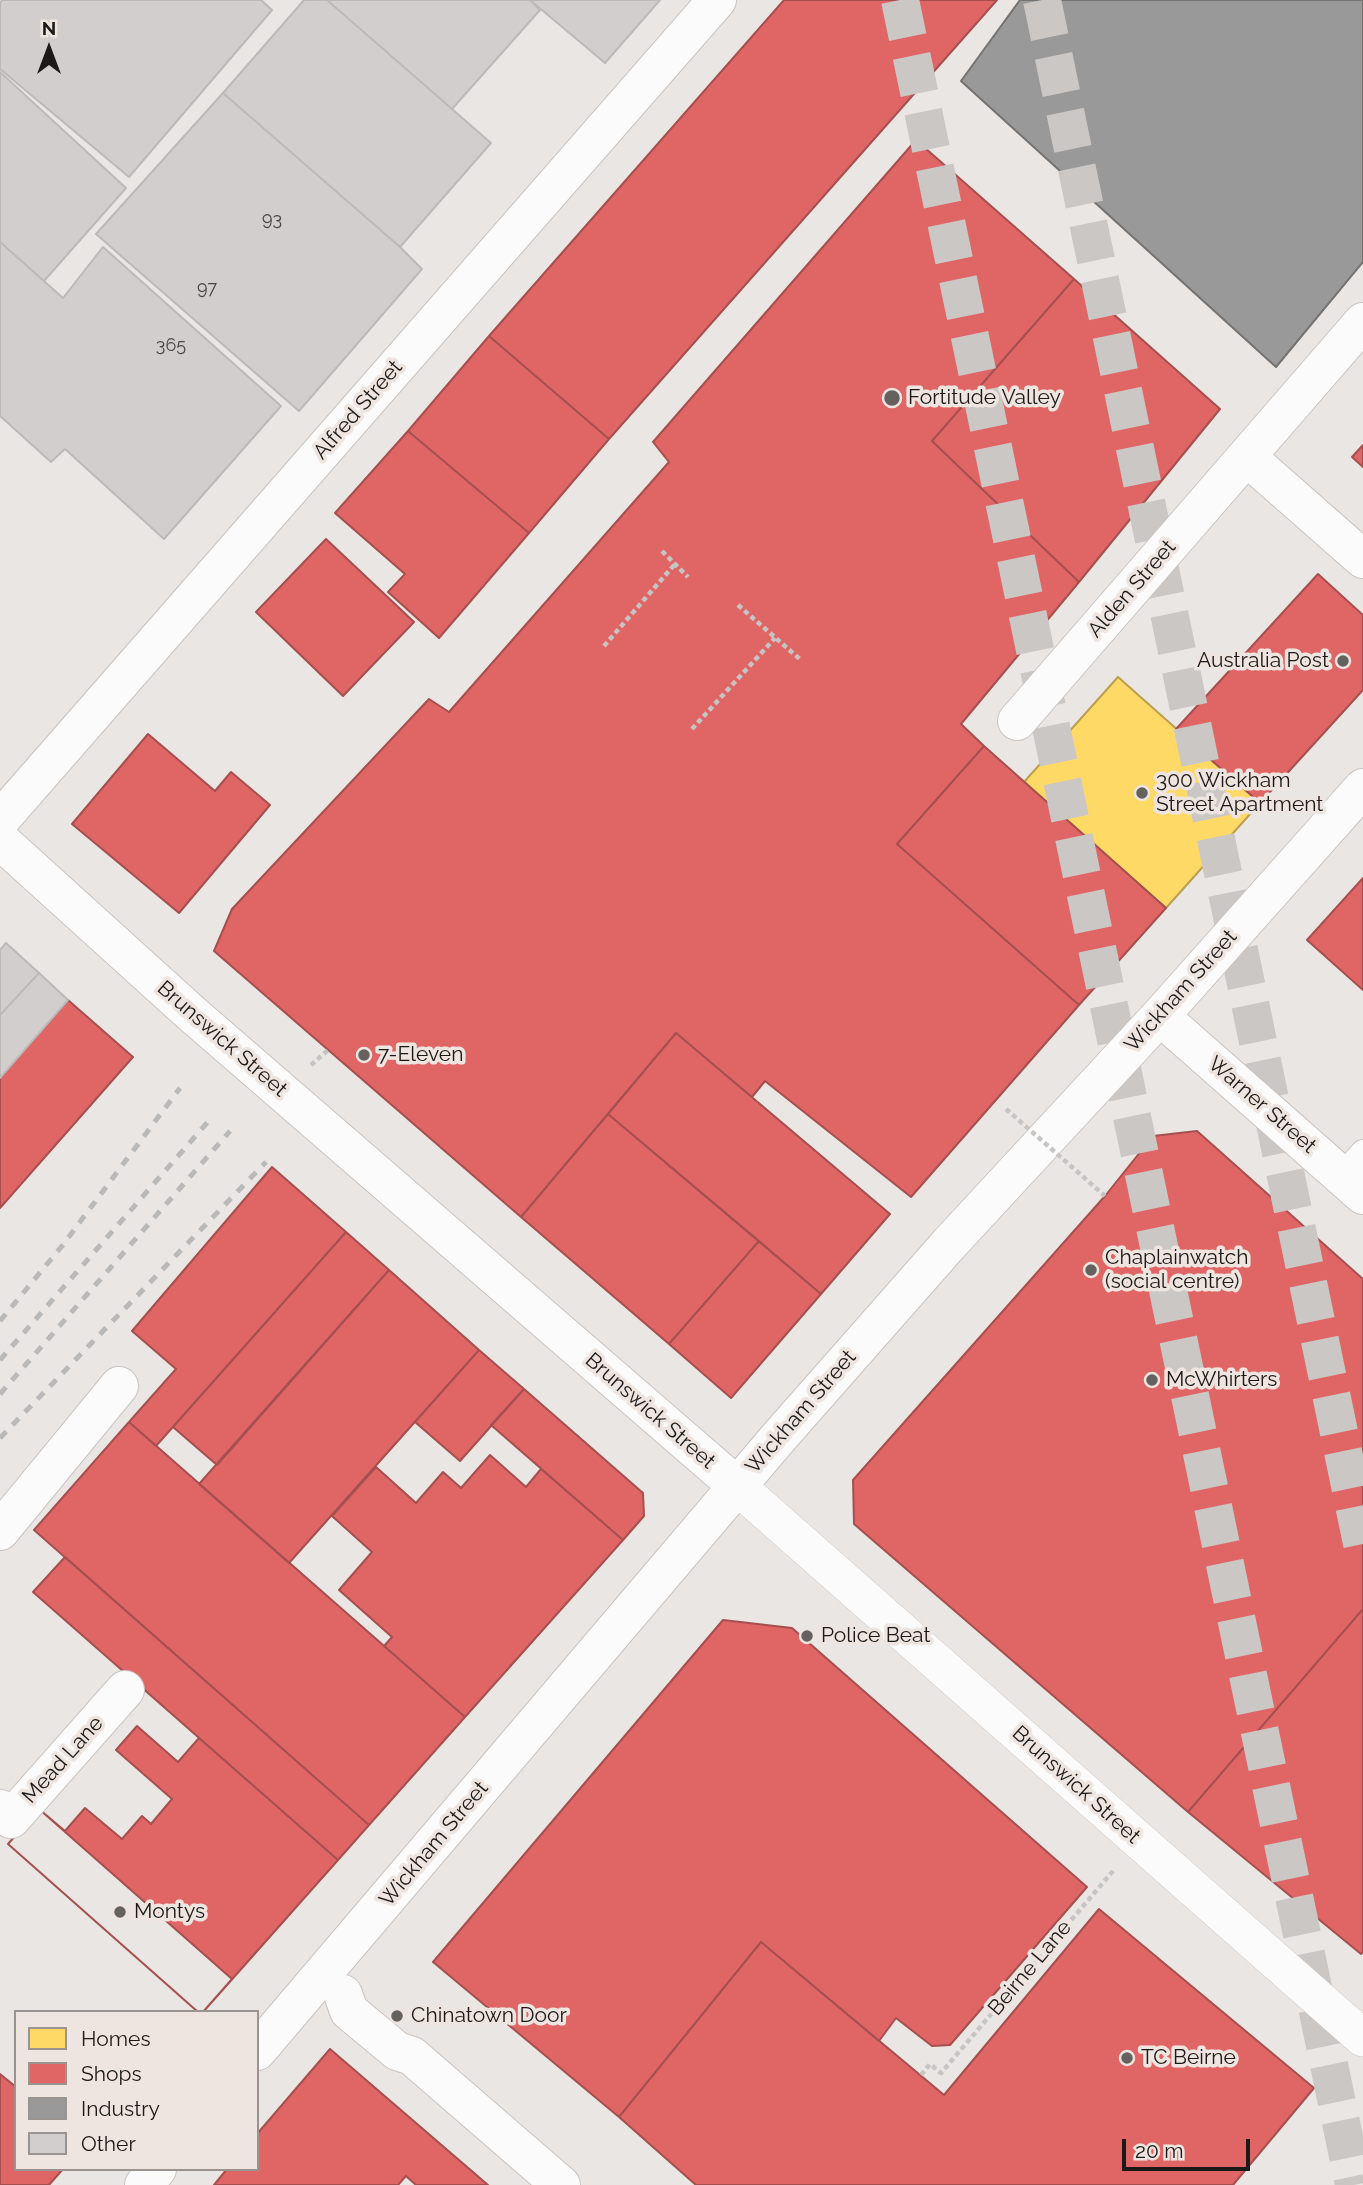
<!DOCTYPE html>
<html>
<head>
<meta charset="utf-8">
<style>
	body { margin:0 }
	#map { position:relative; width:1363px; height:2185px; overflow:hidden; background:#eae6e4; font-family:Raleway,sans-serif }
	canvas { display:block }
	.legend { position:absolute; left:14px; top:2010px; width:245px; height:161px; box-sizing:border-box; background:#eee5e0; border:2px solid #9a9390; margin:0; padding:9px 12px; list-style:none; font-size:21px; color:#1c1917 }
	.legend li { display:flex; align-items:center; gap:14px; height:35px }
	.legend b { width:35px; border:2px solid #9a9390 }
	.north { position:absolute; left:14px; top:14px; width:70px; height:70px; -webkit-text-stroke:5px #eee5e0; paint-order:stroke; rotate:0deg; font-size:19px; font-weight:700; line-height:28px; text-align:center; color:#1c1917 }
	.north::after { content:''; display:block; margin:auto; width:24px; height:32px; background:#1c1917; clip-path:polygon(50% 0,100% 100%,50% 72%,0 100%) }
	.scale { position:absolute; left:1122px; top:2139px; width:128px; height:32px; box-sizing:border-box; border:4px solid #1c1917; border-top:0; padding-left:9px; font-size:21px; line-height:24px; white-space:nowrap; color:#1c1917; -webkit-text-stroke:5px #eee5e0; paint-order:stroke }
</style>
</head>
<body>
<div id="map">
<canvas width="1363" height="2185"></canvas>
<ul class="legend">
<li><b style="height:19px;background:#ffd966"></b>Homes</li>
<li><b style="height:19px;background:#e06666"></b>Shops</li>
<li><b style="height:19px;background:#999"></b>Industry</li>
<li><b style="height:19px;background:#d2cece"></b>Other</li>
</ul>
<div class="north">N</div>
<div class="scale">20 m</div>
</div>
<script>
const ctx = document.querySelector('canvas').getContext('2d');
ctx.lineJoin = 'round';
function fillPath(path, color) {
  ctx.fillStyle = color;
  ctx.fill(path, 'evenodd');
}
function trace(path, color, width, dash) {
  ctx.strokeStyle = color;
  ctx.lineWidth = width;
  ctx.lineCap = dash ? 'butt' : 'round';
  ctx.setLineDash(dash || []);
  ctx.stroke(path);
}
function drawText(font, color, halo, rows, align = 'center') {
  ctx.font = font + ' Raleway,sans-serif';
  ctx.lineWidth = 7;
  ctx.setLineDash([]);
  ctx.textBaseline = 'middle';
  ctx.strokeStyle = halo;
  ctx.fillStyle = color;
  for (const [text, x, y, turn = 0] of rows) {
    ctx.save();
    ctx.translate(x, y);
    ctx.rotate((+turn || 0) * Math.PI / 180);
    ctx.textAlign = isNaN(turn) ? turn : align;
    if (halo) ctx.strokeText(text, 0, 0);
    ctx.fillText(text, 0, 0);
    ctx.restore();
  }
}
const homes = new Path2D(`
	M 1118,677 L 1260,803 L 1166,908 L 1024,782 Z`);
const shops = new Path2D(`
	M 784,0 L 997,0 L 609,439 L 489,336 Z
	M 916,140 L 1074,279 L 932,441 L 1079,582 L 961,724 L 984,746 L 897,844 L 1079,1005 L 911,1197 L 765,1081 L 752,1097 L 676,1033 L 521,1217 L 214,951 L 232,909 L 429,699 L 449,712 L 669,462 L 653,442 Z
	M 1074,279 L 1220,409 L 1079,582 L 932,441 Z
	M 489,336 L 609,439 L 529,533 L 408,431 Z
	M 408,431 L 529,533 L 439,638 L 388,592 L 405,574 L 335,513 Z
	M 1363,445 L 1363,467 L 1352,457 Z
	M 326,539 L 414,622 L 343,696 L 256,612 Z
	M 1318,574 L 1363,615 L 1363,690 L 1260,803 L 1176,729 Z
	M 148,734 L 215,791 L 231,772 L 270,805 L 179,913 L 72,824 Z
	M 984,746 L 1166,908 L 1079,1005 L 897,844 Z
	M 1363,878 L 1363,990 L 1307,940 Z
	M 68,1000 L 133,1057 L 0,1208 L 0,1078 Z
	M 676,1033 L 890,1214 L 821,1294 L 608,1114 Z
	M 608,1114 L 759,1241 L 669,1344 L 521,1217 Z
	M 1197,1131 L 1363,1279 L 1363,1609 L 1188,1812 L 854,1524 L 853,1480 L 1105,1196 L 1153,1136 Z
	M 272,1167 L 346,1232 L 156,1446 L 129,1422 L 176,1369 L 132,1331 Z
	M 346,1232 L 389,1270 L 217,1465 L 173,1427 Z
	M 759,1241 L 821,1294 L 731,1398 L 669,1344 Z
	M 389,1270 L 479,1350 L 289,1563 L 199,1484 Z
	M 479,1350 L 524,1389 L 460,1461 L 415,1422 Z
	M 524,1389 L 643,1493 L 644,1516 L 623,1540 L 491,1425 Z
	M 129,1422 L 465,1717 L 369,1825 L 34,1530 Z
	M 490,1455 L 526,1487 L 541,1469 L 623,1540 L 465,1717 L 384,1646 L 392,1637 L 339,1590 L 372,1552 L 332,1516 L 376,1467 L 416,1503 L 443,1472 L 461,1488 Z
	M 65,1557 L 369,1825 L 338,1860 L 33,1592 Z
	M 1363,1609 L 1363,1952 L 1361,1954 L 1188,1812 Z
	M 723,1620 L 792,1628 L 1087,1887 L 950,2045 L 932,2046 L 896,2018 L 879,2041 L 761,1942 L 619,2117 L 433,1962 Z
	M 137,1726 L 178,1762 L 199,1738 L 338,1860 L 203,2012 L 198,2012 L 8,1844 L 39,1809 L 65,1831 L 85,1808 L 122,1839 L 142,1816 L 151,1824 L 172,1799 L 116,1750 Z
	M 39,1809 L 232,1979 L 203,2012 L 198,2012 L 8,1844 Z
	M 1099,1909 L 1314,2088 L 1233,2185 L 696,2185 L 619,2117 L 761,1942 L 944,2095 Z
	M 330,2049 L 488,2185 L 416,2185 L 406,2176 L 398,2185 L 214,2185 L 227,2169 L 257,2169 L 257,2134 Z
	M 0,2074 L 16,2087 L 16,2169 L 63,2169 L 49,2185 L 0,2185 Z`);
const industry = new Path2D(`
	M 1020,0 L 1363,0 L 1363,262 L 1276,367 L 961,81 Z`);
const building = new Path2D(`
	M 2,0 L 261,0 L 272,10 L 129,177 L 0,69 L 0,3 Z
	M 304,0 L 327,0 L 491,143 L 400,247 L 223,93 Z
	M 327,0 L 530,0 L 540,10 L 452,109 Z
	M 530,0 L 660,0 L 605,63 Z
	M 0,72 L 126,188 L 44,281 L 0,242 Z
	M 223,93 L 400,247 L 422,269 L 299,411 L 96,234 Z
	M 0,242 L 63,298 L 103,247 L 281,406 L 164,539 L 65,449 L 51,462 L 0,416 Z
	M 6,943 L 39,973 L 0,1015 L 0,950 Z
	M 39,973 L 68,1000 L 0,1078 L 0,1015 Z`);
const motorwayTunnel = new Path2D(`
	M 900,0 L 1354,2185
	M 1042,0 L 1363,1548`);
const path = new Path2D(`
	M 662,551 L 688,577
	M 738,605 L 802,661
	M 604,646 L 675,564
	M 692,729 L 775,638
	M 311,1065 L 328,1050
	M 921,2075 L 930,2064 L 941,2073 L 1113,1871`);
const service = new Path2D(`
	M 1342,1176 L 1363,1152`);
const pedestrian = new Path2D(`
	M 737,1486 L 1363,2038`);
const minor = new Path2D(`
	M 1247,457 L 1363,559
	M 1017,721 L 1363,322
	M 0,820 L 717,0
	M 0,1531 L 119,1386
	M 0,1809 L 11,1819 L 125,1690
	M 343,1994 L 349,2011 L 397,2051 L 412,2056 L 561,2185`);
const tertiary = new Path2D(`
	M 0,840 L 191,1013 L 737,1486
	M 1160,1016 L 1363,1195`);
const primary = new Path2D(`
	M 257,2051 L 779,1437 L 949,1244 L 1160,1016 L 1363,788
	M 144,2185 L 157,2169`);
const rail = new Path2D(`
	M 0,1321 L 62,1246 L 180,1088
	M 0,1360 L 213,1116
	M 0,1394 L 230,1131
	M 0,1438 L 266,1162`);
const pathBridge = new Path2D(`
	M 1006,1109 L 1105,1196`);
const markers = [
	[892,398,9,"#64615f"],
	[1343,661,7,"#64615f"],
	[1142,793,7,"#64615f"],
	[364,1055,7,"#64615f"],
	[1091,1270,7,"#64615f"],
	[1152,1380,7,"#64615f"],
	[807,1636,7,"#64615f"],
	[120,1912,7,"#64615f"],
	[397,2016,7,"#64615f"],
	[1127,2058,7,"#64615f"]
];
const numberNames = [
	["93",272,220],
	["97",207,289],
	["365",171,346]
];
const poiNames = [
	["Fortitude Valley",908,398],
	["Australia Post",1329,661,"right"],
	["300 Wickham",1156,781],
	["Street Apartment",1156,805],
	["7-Eleven",378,1055],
	["Chaplainwatch",1105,1258],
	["(social centre)",1105,1282],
	["McWhirters",1166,1380],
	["Police Beat",821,1636],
	["Montys",134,1912],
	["Chinatown Door",411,2016],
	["TC Beirne",1141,2058]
];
const streetNames = [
	["Alfred Street",358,410,-49],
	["Alden Street",1132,589,-49],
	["Wickham Street",1181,991,-48],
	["Brunswick Street",222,1039,41],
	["Warner Street",1262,1105,41],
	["Brunswick Street",650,1411,41],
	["Wickham Street",801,1412,-49],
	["Mead Lane",63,1760,-48],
	["Brunswick Street",1076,1785,42],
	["Wickham Street",434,1844,-50],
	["Beirne Lane",1030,1968,-50]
];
fillPath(homes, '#ffd966');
trace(homes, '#bb9f4e', 2);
fillPath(shops, '#e06666');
trace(shops, '#a54f4e', 2);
fillPath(industry, '#999');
trace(industry, '#747372', 2);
fillPath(building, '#d2cece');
trace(building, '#bdb9b9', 2);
trace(motorwayTunnel, '#cbc7c5', 38, [38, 19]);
trace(service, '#c8c4c2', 26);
trace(pedestrian, '#c8c4c2', 38);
trace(minor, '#c8c4c2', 40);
trace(tertiary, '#c8c4c2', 40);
trace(primary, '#c8c4c2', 40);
trace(path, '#c7c5c4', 4.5, [5, 3.5]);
trace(service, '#fcfbfb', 24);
trace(pedestrian, '#fcfbfb', 37);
trace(minor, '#fcfbfb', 38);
trace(tertiary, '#fcfbfb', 38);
trace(primary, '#fcfbfb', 38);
trace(rail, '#bab9b9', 5, [9, 9]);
trace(pathBridge, '#c7c5c4', 4.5, [5, 3.5]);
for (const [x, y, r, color] of markers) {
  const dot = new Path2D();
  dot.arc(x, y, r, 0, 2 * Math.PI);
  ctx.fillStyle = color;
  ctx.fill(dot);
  trace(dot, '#eee5e0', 2.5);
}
drawText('18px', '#4a4746', null, numberNames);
drawText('21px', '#1c1917', '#eee5e0', poiNames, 'left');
drawText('21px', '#1c1917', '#eee5e0', streetNames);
</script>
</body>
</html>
